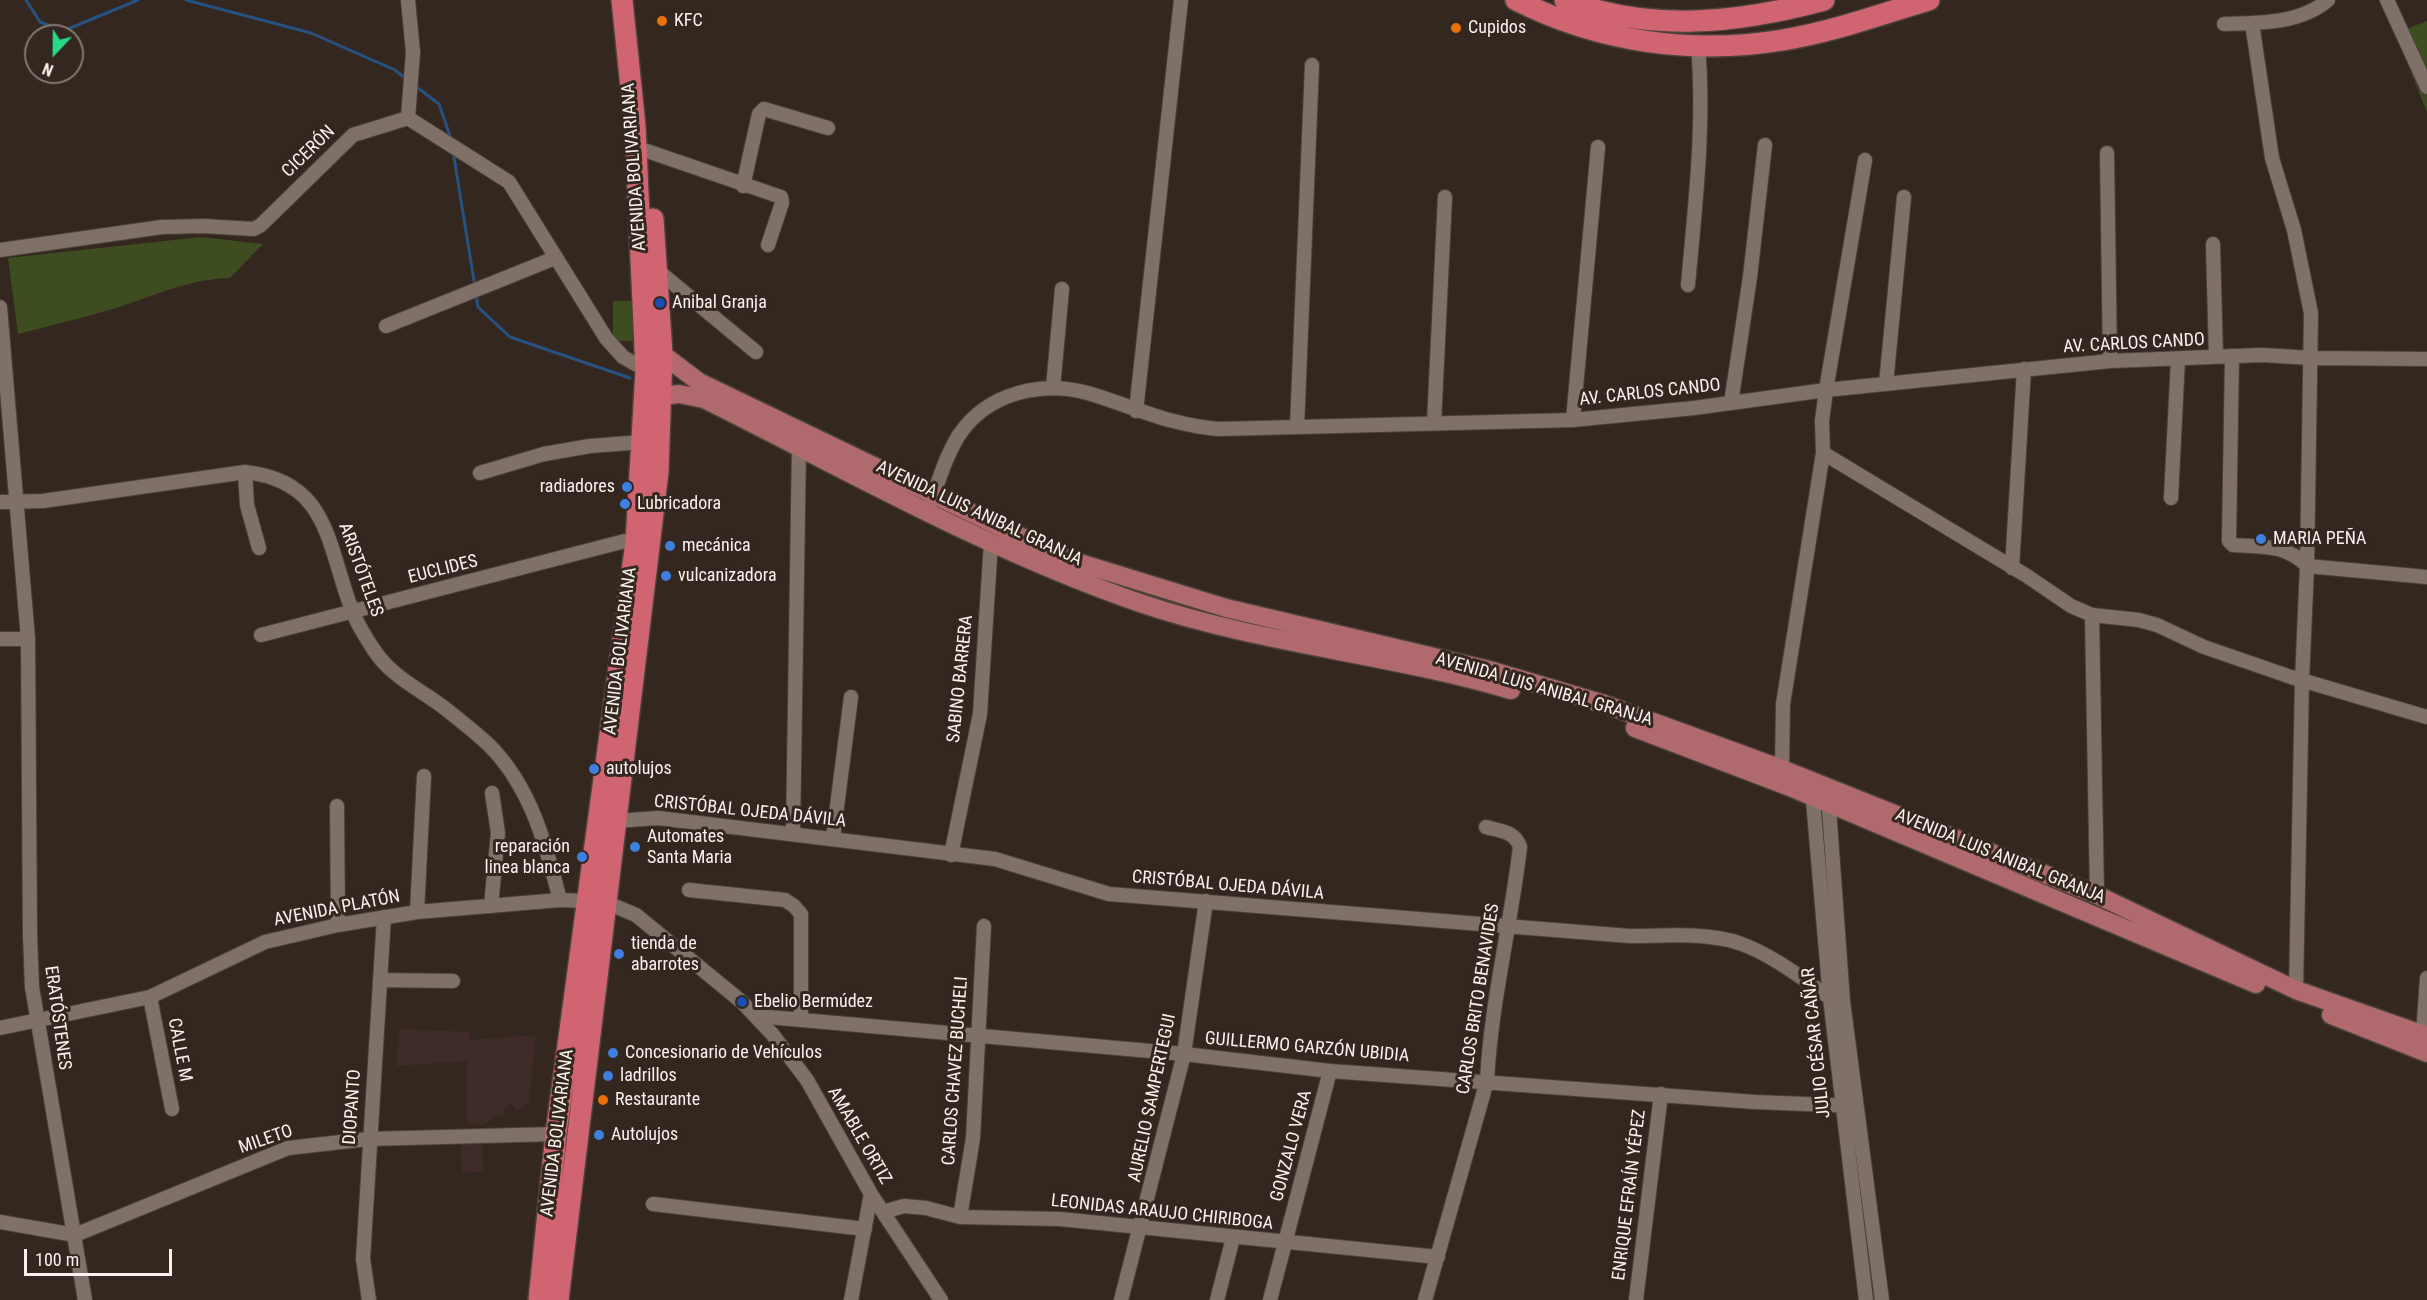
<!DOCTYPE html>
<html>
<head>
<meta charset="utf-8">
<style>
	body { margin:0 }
	#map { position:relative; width:2427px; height:1300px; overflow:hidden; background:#332720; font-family:"Roboto Condensed",sans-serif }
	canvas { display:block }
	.north { position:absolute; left:24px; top:24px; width:60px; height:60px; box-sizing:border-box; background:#332720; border:2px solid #837872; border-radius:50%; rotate:202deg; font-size:16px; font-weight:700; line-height:24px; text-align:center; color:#faf1ec }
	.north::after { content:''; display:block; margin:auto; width:21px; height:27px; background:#27d885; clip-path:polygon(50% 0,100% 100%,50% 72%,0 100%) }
	.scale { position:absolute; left:24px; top:1249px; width:148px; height:27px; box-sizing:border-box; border:3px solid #faf1ec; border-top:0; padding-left:8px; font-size:18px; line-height:21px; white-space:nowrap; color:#faf1ec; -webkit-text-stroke:4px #332720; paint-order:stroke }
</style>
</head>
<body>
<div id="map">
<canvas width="2427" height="1300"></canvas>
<div class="north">N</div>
<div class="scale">100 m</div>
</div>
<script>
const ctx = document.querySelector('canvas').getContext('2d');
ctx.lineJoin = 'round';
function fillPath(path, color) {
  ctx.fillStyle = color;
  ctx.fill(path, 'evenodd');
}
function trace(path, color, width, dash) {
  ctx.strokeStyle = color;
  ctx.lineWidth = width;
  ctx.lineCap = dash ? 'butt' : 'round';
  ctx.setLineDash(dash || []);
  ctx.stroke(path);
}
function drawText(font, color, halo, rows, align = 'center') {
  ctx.font = font + ' "Roboto Condensed",sans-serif';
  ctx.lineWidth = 6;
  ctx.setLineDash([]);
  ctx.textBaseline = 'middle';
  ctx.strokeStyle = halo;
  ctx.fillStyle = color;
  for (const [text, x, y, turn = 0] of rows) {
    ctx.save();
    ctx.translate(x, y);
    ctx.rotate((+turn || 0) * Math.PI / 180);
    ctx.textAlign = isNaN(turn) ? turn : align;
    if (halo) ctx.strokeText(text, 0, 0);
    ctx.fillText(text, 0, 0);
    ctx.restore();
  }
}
const commercial = new Path2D(`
	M 400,1029 L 470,1032 L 470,1040 L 536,1035 L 529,1102 L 517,1111 L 511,1104 L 503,1110 L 504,1117 L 494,1115 L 484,1125 L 467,1122 L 467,1061 L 396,1066 Z
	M 482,1142 L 483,1172 L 462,1173 L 461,1143 Z`);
const green = new Path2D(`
	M 2427,21 L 2427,112 L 2395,33 Z
	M 201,237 L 263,244 L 230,278 C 191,279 158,294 122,306 C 88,317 52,325 18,334 L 8,258 Z
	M 613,301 L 635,301 L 635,341 L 613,341 Z`);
const stream = new Path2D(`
	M 26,0 L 40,22 L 63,31 L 138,0
	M 186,0 L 311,33 L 395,70 L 406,79
	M 414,85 L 439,104 L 451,139
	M 453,151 L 475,287
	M 476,293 L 478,307 L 510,337 L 630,378`);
const minor = new Path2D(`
	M 408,0 L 413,52 L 408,118
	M 2387,0 L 2427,87
	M 2252,23 L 2272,158 L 2294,230 L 2311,313 L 2307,566 L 2302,681 L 2296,990
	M 2224,24 C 2259,23 2300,24 2328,0
	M 647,151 L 781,197 L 782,203 L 768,245
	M 2107,153 L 2110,361
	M 743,186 L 759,114 L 764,109 L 828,128
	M 2213,244 L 2216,357
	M 0,250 L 162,227 L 203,226 L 254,229 L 261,225 L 353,135 L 408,118 L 509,182 L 606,338 L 623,357 L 646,370
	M 657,270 L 756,352
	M 1688,285 C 1695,206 1705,125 1698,46
	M 0,307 L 28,639 L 30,935 L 32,987 L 85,1300
	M 386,326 L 555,258
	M 2232,356 L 2229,541 L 2233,545 C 2262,547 2286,544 2307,566 L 2427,577
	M 1886,384 L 1904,197
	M 1053,388 L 1062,289
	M 1731,403 L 1750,277 L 1765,145
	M 1136,411 L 1181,0
	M 1573,420 L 1598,147
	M 1434,423 L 1445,197
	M 1297,427 L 1312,65
	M 1823,453 L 2027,576 L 2071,606 L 2092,615 L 2139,620 L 2157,625 L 2204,647 L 2291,677 L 2427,717
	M 245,472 L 247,505 L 259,548
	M 480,473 L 544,454 L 590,446 L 643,442
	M 2171,498 L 2178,359
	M 0,502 L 43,501 L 245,472 C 330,481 327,546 352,610 C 357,624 366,638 374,650 C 392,678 422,690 447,710 C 461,721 476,733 489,745 C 531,787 546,845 560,900
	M 931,503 C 939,479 946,456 959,435 C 988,392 1043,380 1091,394 C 1137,408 1169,425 1219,429 L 1573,420 L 1694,408 L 1826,390 L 2110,361 L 2262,355 L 2312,358 L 2427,359
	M 2012,568 L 2024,369
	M 2092,615 L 2097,895
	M 261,635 L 625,541 L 636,542
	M 0,639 L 28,639
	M 1782,769 L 1783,704 L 1823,453 L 1822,421 L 1826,390 L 1865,160
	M 1812,789 L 1830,998 L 1866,1300
	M 1828,795 L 1843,1001 L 1882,1300
	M 337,806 L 338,925
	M 615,821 L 658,818 L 995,859 L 1109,894 L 1629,936 C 1665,936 1704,932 1739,943 C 1771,954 1802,978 1830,998
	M 793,833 L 799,446
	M 833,838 L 851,697
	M 951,855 L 980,714 L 991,542
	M 689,890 L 785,900 L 794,906 L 801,914 L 801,1019
	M 491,906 L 498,833 L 492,793
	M 417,912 L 424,776
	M 380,980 L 453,981
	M 150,997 L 172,1109
	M 757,1016 L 1184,1054 L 1330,1071 L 1755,1102 L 1855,1106
	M 0,1028 L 150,997 L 265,942 L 338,925 L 417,912 L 560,900 L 605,902 L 636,915 L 742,1002 L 773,1035 L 807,1080 L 871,1194 L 941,1300
	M 2423,1035 L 2427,978
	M 653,1204 L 865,1229
	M 883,1212 L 904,1206 L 926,1208 L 960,1217 L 1060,1219 L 1438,1257
	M 960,1217 L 973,1138 L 984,926
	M 0,1222 L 75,1235 L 288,1148 L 368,1139 L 556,1134
	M 369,1300 L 363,1259 L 384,917
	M 851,1300 L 871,1194
	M 1121,1300 L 1184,1054 L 1206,901
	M 1217,1300 L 1233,1238
	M 1270,1300 L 1330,1071
	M 1425,1300 L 1487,1081 C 1491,1002 1511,925 1520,847 C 1515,831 1500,831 1486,827
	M 1636,1300 L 1661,1094`);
const major = new Path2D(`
	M 662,354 L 699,382 L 1067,559 L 1226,608 L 1489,670 L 1604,704 L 1782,769 L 2097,895 L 2296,990 L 2427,1036
	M 662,396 L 679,394 L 704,399 C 847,470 989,551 1140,603 C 1261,644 1389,654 1511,690
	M 1635,728 L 1790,787 L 2256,984
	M 2331,1015 L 2427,1053`);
const highway = new Path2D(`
	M 1516,0 C 1599,42 1691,55 1783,40 C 1833,32 1881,14 1929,0
	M 1565,0 C 1650,33 1739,23 1824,0
	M 539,1300 L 556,1134 L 636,542 L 646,370 L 635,126 L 622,0
	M 558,1300 L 658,472 L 662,354 L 653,219`);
const markers = [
	[662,21,6,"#e8710a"],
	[1456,28,6,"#e8710a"],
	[660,303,6,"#1a4fb4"],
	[627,487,6,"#3f7fe0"],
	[625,504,6,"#3f7fe0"],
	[2261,539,6,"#3f7fe0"],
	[670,546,6,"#3f7fe0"],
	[666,576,6,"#3f7fe0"],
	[594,769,6,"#3f7fe0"],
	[635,847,6,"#3f7fe0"],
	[582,857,6,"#3f7fe0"],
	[619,954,6,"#3f7fe0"],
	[742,1002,6,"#1a4fb4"],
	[613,1053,6,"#3f7fe0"],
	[608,1076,6,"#3f7fe0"],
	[603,1100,6,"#e8710a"],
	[599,1135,6,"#3f7fe0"]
];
const poiNames = [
	["KFC",674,21],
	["Cupidos",1468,28],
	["Anibal Granja",672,303],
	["radiadores",615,487,"right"],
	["Lubricadora",637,504],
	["MARIA PEÑA",2273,539],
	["mecánica",682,546],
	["vulcanizadora",678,576],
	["autolujos",606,769],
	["Automates",647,837],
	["Santa Maria",647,858],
	["reparación",570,847,"right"],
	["linea blanca",570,868,"right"],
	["tienda de",631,944],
	["abarrotes",631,965],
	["Ebelio Bermúdez",754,1002],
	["Concesionario de Vehículos",625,1053],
	["ladrillos",620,1076],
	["Restaurante",615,1100],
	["Autolujos",611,1135]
];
const streetNames = [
	["CICERÓN",309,152,-44],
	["AVENIDA BOLIVARIANA",635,167,-94],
	["AV. CARLOS CANDO",2134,344,-3],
	["AV. CARLOS CANDO",1650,393,-6],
	["AVENIDA LUIS ANIBAL GRANJA",979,514,25],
	["ARISTÓTELES",360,570,70],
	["EUCLIDES",443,570,-14],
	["AVENIDA BOLIVARIANA",621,651,-83],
	["SABINO BARRERA",961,679,-84],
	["AVENIDA LUIS ANIBAL GRANJA",1544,690,16],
	["CRISTÓBAL OJEDA DÁVILA",750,812,6],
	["AVENIDA LUIS ANIBAL GRANJA",2000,857,22],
	["CRISTÓBAL OJEDA DÁVILA",1228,886,5],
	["AVENIDA PLATÓN",337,909,-11],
	["CARLOS BRITO BENAVIDES",1479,999,-81],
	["ERATÓSTENES",57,1018,82],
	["JULIO CÉSAR CAÑAR",1817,1043,-96],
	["GUILLERMO GARZÓN UBIDIA",1307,1048,5],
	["CALLE M",179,1050,79],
	["CARLOS CHAVEZ BUCHELI",956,1071,-86],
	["AURELIO SAMPERTEGUI",1153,1098,-78],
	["DIOPANTO",353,1107,-86],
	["AVENIDA BOLIVARIANA",558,1133,-83],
	["AMABLE ORTIZ",859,1136,60],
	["MILETO",266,1140,-19],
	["GONZALO VERA",1292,1146,-75],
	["ENRIQUE EFRAÍN YÉPEZ",1630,1195,-83],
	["LEONIDAS ARAUJO CHIRIBOGA",1162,1213,6]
];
fillPath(commercial, '#3f2c28');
fillPath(green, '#3d4d1f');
trace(stream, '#27527f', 3);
trace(minor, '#4b423b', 16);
trace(major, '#4b423b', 21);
trace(highway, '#4b423b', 24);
trace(minor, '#7f7168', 14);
trace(major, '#b06a6d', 18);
trace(highway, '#d06571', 21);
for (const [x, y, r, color] of markers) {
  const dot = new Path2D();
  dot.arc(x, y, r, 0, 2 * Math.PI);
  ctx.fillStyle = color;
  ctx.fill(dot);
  trace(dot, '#332720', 2);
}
drawText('18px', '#faf1ec', '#332720', poiNames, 'left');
drawText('18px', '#faf1ec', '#332720', streetNames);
</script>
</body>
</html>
